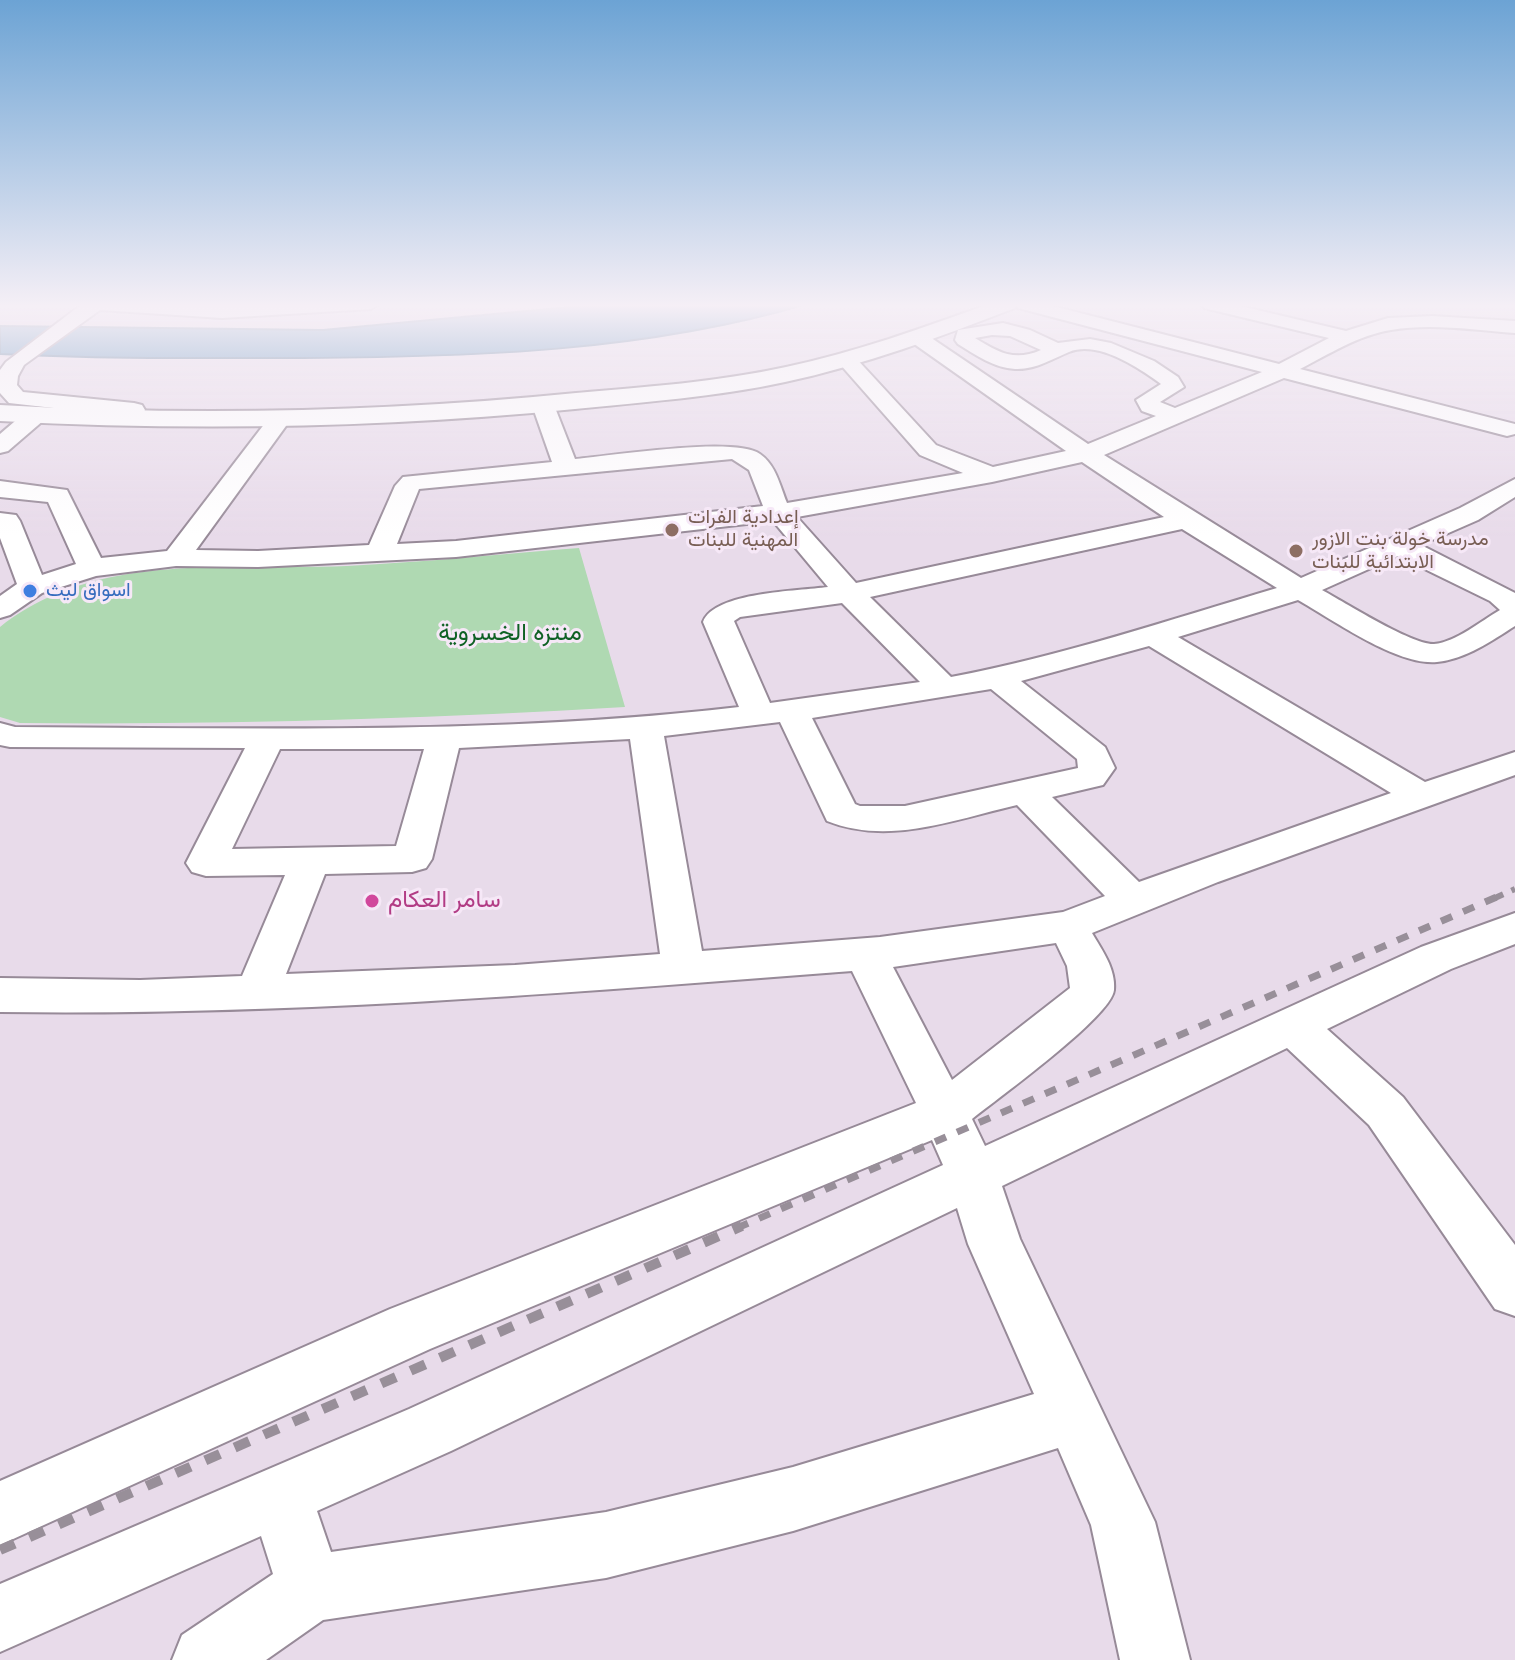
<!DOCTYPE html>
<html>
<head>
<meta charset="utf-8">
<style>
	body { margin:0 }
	canvas { display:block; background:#e8dbea }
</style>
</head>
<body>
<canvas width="1515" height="1660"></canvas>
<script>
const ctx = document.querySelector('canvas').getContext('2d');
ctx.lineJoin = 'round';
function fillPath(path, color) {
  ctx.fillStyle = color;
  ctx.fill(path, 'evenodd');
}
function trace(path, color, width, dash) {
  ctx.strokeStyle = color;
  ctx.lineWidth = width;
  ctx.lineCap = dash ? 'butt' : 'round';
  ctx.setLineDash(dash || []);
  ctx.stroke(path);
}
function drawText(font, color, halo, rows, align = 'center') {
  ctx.font = font + ' "DM Sans",Vazirmatn,sans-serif';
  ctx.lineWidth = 6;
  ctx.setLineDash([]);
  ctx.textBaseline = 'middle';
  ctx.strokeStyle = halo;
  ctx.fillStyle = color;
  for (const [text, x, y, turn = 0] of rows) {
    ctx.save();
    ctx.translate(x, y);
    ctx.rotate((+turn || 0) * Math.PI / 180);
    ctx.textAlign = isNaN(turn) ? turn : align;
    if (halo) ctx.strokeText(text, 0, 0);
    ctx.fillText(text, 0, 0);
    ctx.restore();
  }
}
const green = new Path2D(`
	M 579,548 L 625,707 C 423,719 222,725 20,723 L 0,717 L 0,627 C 97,550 232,571 347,566 C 425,562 502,554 579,548 Z`);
const water = new Path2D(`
	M 601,304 L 807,304 C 645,352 471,357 303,358 C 202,358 101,359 0,354 L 0,326 L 323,330 Z`);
const minor = new Path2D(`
	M 82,304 L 222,306 L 380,304 L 371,309 L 222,318 L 100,310 L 24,365 L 18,376 L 17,385 L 23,392 L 134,403 L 142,405 L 145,410 L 142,415 L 134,417 L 9,403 L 0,393 L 0,370 L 6,362 Z
	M 1015,304 L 1045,304 L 1279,364 L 1329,338 L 1204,308 L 1201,304 L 1232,304 L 1346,331 L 1388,318 L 1432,316 L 1515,321 L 1515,333 C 1475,330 1431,323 1391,330 C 1359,335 1329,354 1300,369 L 1515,424 L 1515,434 L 1507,436 L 1284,378 L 1104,455 L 1301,578 L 1460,508 L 1515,479 L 1515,497 L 1478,520 L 1421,545 L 1515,593 L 1515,626 C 1491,641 1466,659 1437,662 C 1397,666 1332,619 1298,600 L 1178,637 L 1425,782 L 1515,752 L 1515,775 L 1218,882 L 1092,933 C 1102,950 1116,969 1114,990 C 1112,1016 997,1099 972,1119 L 985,1146 L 1421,947 L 1515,913 L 1515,944 L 1451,969 L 1327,1029 L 1403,1097 L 1515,1245 L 1515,1316 L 1495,1309 L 1369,1125 L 1287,1048 L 1002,1186 L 1020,1239 L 1155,1522 L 1190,1660 L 1120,1660 L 1091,1525 L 1058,1448 L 793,1531 L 606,1578 L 323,1620 L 266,1660 L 172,1660 L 182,1635 L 273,1574 L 261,1536 L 0,1652 L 0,1584 L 409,1409 L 943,1165 L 932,1140 L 430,1349 L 0,1545 L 0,1481 L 390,1309 L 916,1103 L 852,971 C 568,993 285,1016 0,1012 L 0,978 L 140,980 L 242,976 L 285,875 L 206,876 L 192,872 L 186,863 L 245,748 L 10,747 L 0,745 L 0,723 L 15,727 C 256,728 498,735 739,707 L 703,622 C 714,592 798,591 828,587 L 773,521 L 456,557 L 258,567 L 176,566 L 96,576 L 42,593 L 10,615 L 0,618 L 0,596 L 17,584 L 0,538 L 0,513 L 16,515 L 20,521 L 42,575 L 76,564 L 48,502 L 0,497 L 0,481 L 67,490 L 101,558 L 167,551 L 272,414 L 280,412 L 291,419 L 196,550 L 258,551 L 369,545 L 395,486 L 403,477 L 552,462 L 532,405 L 543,398 L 554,405 L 575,459 C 611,456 735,436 760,454 C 776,465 780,486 787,503 L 963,473 L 920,455 L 839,363 L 836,359 L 839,355 L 853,355 L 936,445 L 993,467 L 1066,451 L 910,341 L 907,337 L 910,333 L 924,333 L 1088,444 L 1156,416 L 1142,411 L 1136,400 L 1161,384 C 1139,368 1098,340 1069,352 C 1052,359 1035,370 1015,369 C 994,368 976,355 958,344 L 955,340 L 958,330 L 1003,323 L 1030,330 L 1058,343 L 1090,339 L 1111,343 L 1154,361 L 1178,377 L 1184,387 L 1160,402 L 1175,408 L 1262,372 L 1018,308 ZM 992,335 L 1010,336 L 1041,350 C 1014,362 998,352 975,338 ZM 732,459 L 749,470 L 763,506 L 456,541 L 397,544 L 419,489 ZM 1082,462 L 1164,517 L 856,583 L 797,517 L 992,482 ZM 1182,529 L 1277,588 C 1169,620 1062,656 951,677 L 870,597 ZM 1398,556 L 1490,601 L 1500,610 C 1481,621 1456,642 1434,644 C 1412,645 1344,602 1322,590 ZM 842,603 L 920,682 L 770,703 L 734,621 L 740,617 ZM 1149,646 L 1391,793 L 1139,882 L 1052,797 L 1103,785 L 1115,768 L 1105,747 L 1021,681 ZM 991,689 L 1077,759 L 1078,768 L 905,806 L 860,806 L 855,804 L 812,718 ZM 780,722 L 827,821 C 889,846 956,819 1017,805 L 1105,896 L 1063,912 L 880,937 L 702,951 L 664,736 ZM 630,739 L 660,954 L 515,965 L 286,974 L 325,874 L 412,872 L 426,868 L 432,859 L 459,748 ZM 280,749 L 424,749 L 396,846 L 232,849 ZM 1056,943 L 1067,966 L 1070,988 L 952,1080 L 893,967 ZM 957,1208 L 968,1244 L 1034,1394 L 793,1467 L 606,1512 L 331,1552 L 317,1511 L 451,1451 Z
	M 36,408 L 44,410 L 47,415 L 44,420 L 8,451 L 0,453 L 0,434 L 28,410 Z`);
const major = new Path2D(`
	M 989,304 L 1018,304 L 1015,308 C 940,337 864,365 785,382 C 716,397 645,402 575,409 C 383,428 192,431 0,421 L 0,405 C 193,416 384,412 576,393 C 646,387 717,382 786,367 C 856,352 923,328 989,304 Z`);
const railFar2 = new Path2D(`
	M 1495,898 L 1515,889`);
const railFar1 = new Path2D(`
	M 737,1228 L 1499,896`);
const rail = new Path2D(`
	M 0,1550 L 742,1226`);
const markers = [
	[672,530,8,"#8d6e63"],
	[1296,551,8,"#8d6e63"],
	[30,591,8,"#3f7fe0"],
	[372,901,8,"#d1479c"]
];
const farEducationnames = [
	["إعدادية الفرات",688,518],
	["المهنية للبنات",688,541],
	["مدرسة خولة بنت الازور",1312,540],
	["الابتدائية للبنات",1312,563]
];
const farShopnames = [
	["اسواق ليث",46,591]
];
const parkNames = [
	["منتزه الخسروية",510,634]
];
const hotelNames = [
	["سامر العكام",388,901]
];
fillPath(green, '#afd9b2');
fillPath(water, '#528ab7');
trace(water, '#4a7091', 2);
trace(minor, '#978a98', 4);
trace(major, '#978a98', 4);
fillPath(minor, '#fff');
fillPath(major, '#fff');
trace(railFar2, '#988f99', 6, [9, 9]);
trace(railFar1, '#988f99', 7, [12, 12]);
trace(rail, '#988f99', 10, [16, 16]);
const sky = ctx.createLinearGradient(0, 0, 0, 536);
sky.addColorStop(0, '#6ca3d4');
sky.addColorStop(0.57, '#f5eff6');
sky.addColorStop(1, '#f5eff600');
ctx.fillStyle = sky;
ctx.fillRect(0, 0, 1515, 536);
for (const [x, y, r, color] of markers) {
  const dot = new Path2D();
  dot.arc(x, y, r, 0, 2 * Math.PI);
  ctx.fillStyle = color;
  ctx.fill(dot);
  trace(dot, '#f6e8f7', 3);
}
drawText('20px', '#785e54', '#f6e8f7', farEducationnames, 'left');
drawText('20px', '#366cbe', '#f6e8f7', farShopnames, 'left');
drawText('24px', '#0f6124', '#f6e8f7', parkNames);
drawText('24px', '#b23c85', '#f6e8f7', hotelNames, 'left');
</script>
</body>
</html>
